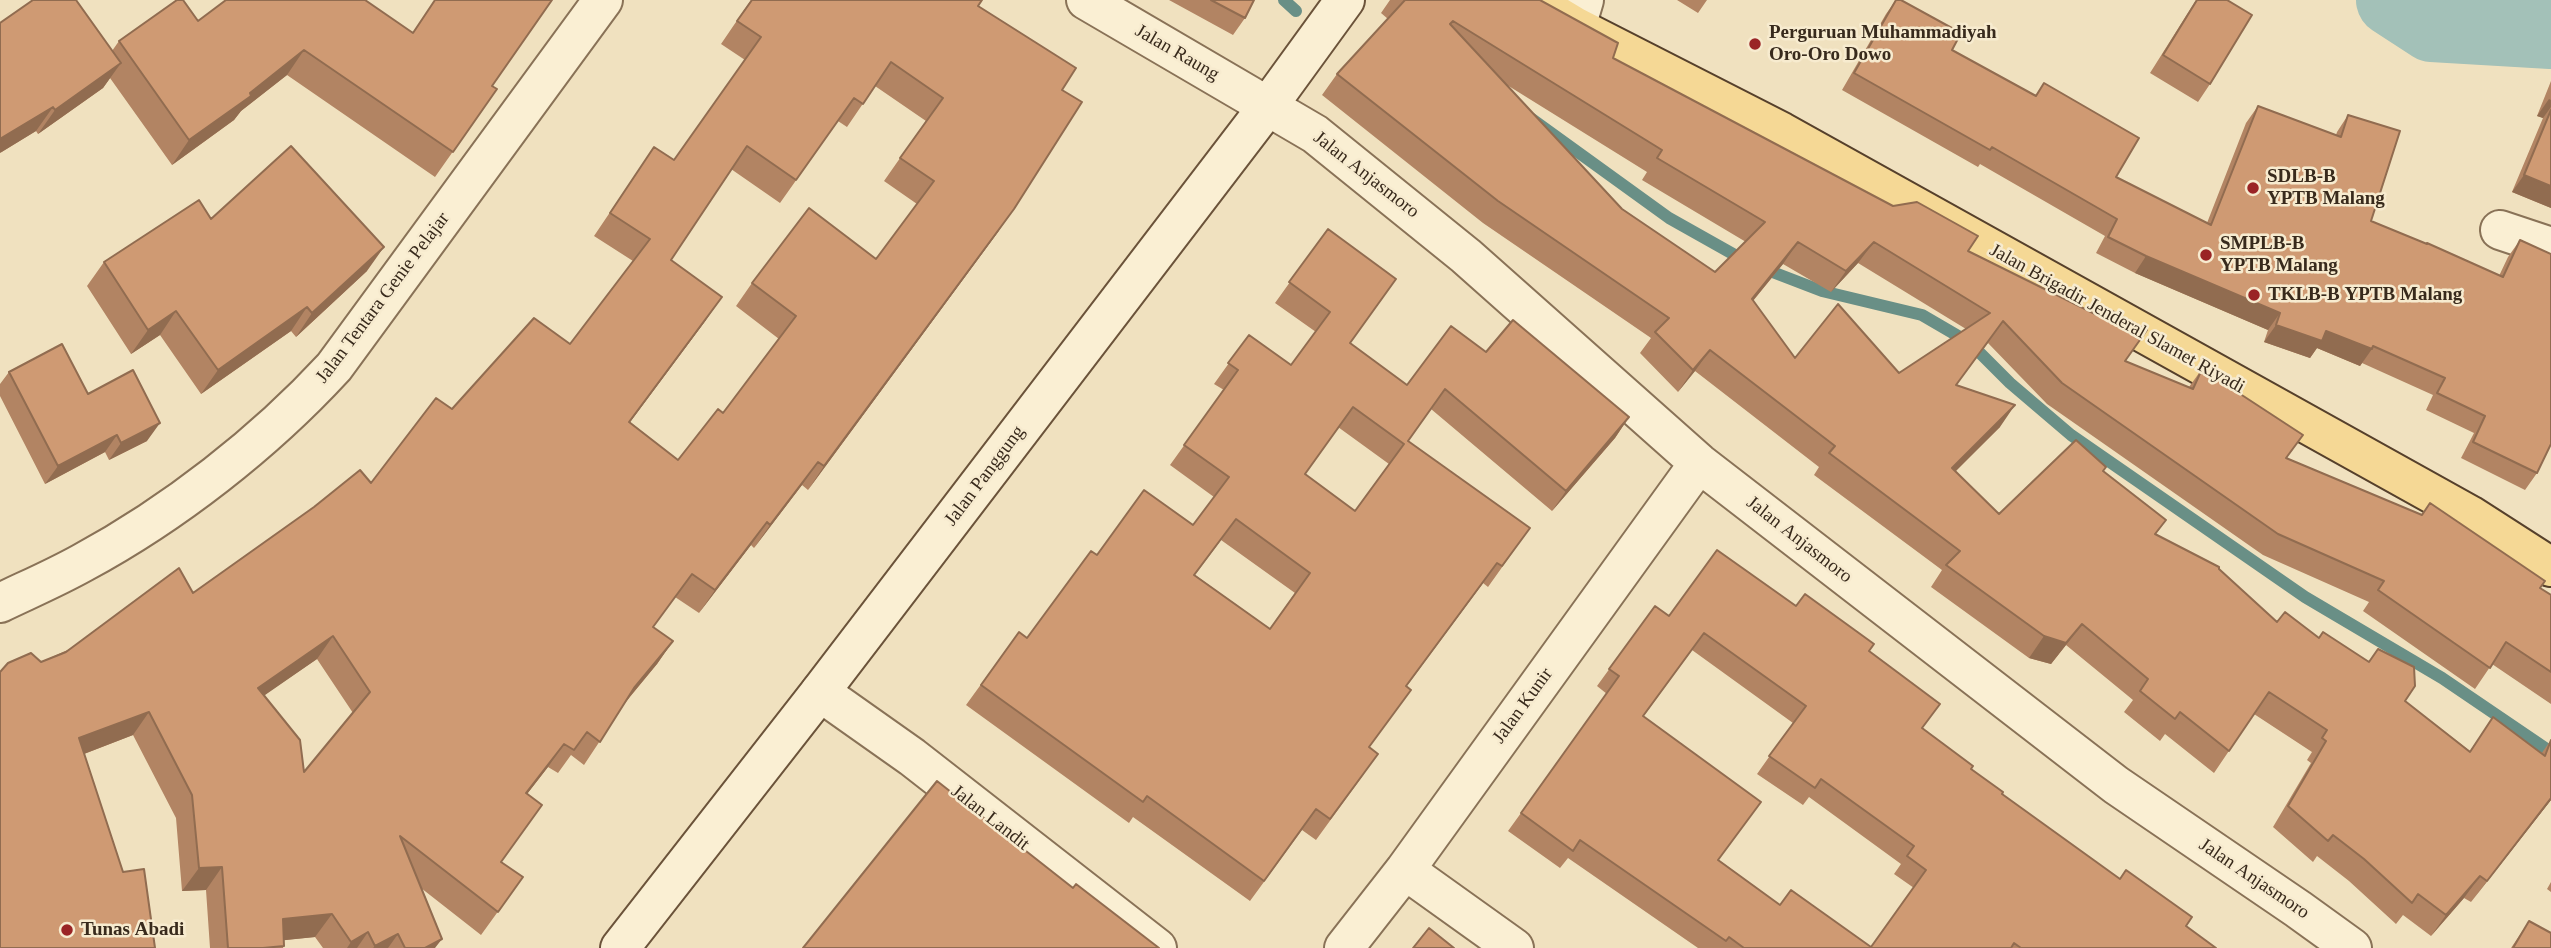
<!DOCTYPE html>
<html>
<head>
<meta charset="utf-8">
<style>
	body { margin:0 }
	canvas { display:block; background:#f0e1bf }
</style>
</head>
<body>
<canvas width="2551" height="948"></canvas>
<script>
const ctx = document.querySelector('canvas').getContext('2d');
ctx.lineJoin = 'round';
function trace(path, color, width, dash) {
  ctx.strokeStyle = color;
  ctx.lineWidth = width;
  ctx.lineCap = dash ? 'butt' : 'round';
  ctx.setLineDash(dash || []);
  ctx.stroke(path);
}
function fillPath(path, color) {
  ctx.fillStyle = color;
  ctx.fill(path, 'evenodd');
}
function drawText(font, color, halo, rows, align = 'center') {
  ctx.font = font + ' Georgia,serif';
  ctx.lineWidth = 5;
  ctx.setLineDash([]);
  ctx.textBaseline = 'middle';
  ctx.strokeStyle = halo;
  ctx.fillStyle = color;
  for (const [text, x, y, turn = 0] of rows) {
    ctx.save();
    ctx.translate(x, y);
    ctx.rotate((+turn || 0) * Math.PI / 180);
    ctx.textAlign = isNaN(turn) ? turn : align;
    if (halo) ctx.strokeText(text, 0, 0);
    ctx.fillText(text, 0, 0);
    ctx.restore();
  }
}
const stream = new Path2D(`
	M 1284,0 L 1296,11
	M 1532,119 L 1669,218 L 1749,263 L 1822,291 L 1922,315 L 1970,343 L 2010,383 L 2071,435 L 2305,597 L 2442,678 L 2551,752`);
const river = new Path2D(`
	M 2392,0 L 2432,26 L 2551,33`);
const street = new Path2D(`
	M 1086,0 L 1315,134 L 1466,256 L 1699,463 L 2116,785 L 2298,909 L 2352,948
	M 1576,27 L 1584,0
	M 2500,230 L 2551,247
	M 0,603 C 27,590 55,578 82,563 C 173,514 264,443 334,367 L 603,0
	M 820,692 L 912,757 L 1157,948
	M 1405,870 L 1514,948
	M 1344,948 L 1405,870 L 1699,463`);
const secondary = new Path2D(`
	M 620,948 L 820,692 L 1268,106 L 1345,0`);
const primary = new Path2D(`
	M 1531,0 L 1576,27 L 1782,132 L 2470,515 L 2551,567`);
const wall = new Path2D(`
	M 751,0 L 982,0 L 978,6 L 1062,90 L 998,232 L 808,490 L 802,485 L 754,548 L 751,545 L 699,613 L 675,597 L 653,627 L 673,641 L 657,664 L 625,703 L 584,765 L 571,755 L 558,773 L 548,767 L 527,794 L 501,862 L 523,877 L 481,935 L 421,888 L 435,948 L 323,948 L 315,937 L 284,940 L 283,948 L 210,948 L 206,890 L 182,891 L 176,818 L 133,735 L 84,754 L 123,872 L 0,948 L 41,662 L 193,593 L 371,483 L 452,409 L 570,344 L 633,261 L 594,236 L 654,147 L 674,160 L 745,60 L 721,44 ZM 875,86 L 926,121 L 884,181 L 917,204 L 876,259 L 752,283 L 736,306 L 779,339 L 723,413 L 678,460 L 630,422 L 706,320 L 671,260 L 731,169 L 780,203 L 838,121 L 847,127 ZM 317,659 L 353,713 L 304,772 L 264,695 Z
	M 1169,0 L 1254,0 L 1245,18 L 1233,35 Z
	M 1390,0 L 1540,0 L 1613,58 L 1968,251 L 2125,362 L 2189,387 L 2202,369 L 2287,458 L 2421,515 L 2430,503 L 2540,588 L 2551,595 L 2551,704 L 2492,664 L 2475,689 L 2363,611 L 2369,602 L 2263,555 L 2047,404 L 1988,343 L 1956,385 L 2000,427 L 1955,471 L 1999,514 L 2103,471 L 2166,520 L 2156,534 L 2219,569 L 2277,622 L 2319,638 L 2369,662 L 2378,649 L 2405,701 L 2470,751 L 2493,717 L 2541,754 L 2551,740 L 2551,800 L 2471,902 L 2464,898 L 2431,936 L 2403,915 L 2396,924 L 2349,881 L 2317,856 L 2313,862 L 2273,827 L 2311,763 L 2307,760 L 2312,752 L 2254,714 L 2214,773 L 2165,734 L 2160,741 L 2124,712 L 2133,700 L 2066,645 L 2051,664 L 2029,658 L 1931,587 L 1942,570 L 1814,475 L 1819,467 L 1695,371 L 1678,392 L 1640,353 L 1651,338 L 1483,223 L 1322,95 L 1337,74 L 1388,19 L 1381,13 ZM 1507,85 L 1647,172 L 1642,180 L 1746,242 L 1715,272 L 1622,209 ZM 1858,263 L 1966,329 L 1899,373 L 1795,358 L 1753,301 L 1783,264 L 1831,292 Z
	M 1677,0 L 1707,0 L 1698,13 Z
	M 1896,0 L 1952,50 L 2035,96 L 2044,83 L 2116,177 L 2207,223 L 2246,123 L 2258,106 L 2336,135 L 2337,132 L 2348,115 L 2371,221 L 2499,276 L 2508,257 L 2520,240 L 2537,473 L 2525,490 L 2461,458 L 2474,433 L 2426,410 L 2433,395 L 2362,363 L 2360,366 L 2317,348 L 2310,358 L 2264,342 L 2268,330 L 2135,273 L 2096,253 L 2105,236 L 1980,164 L 1978,167 L 1842,90 L 1886,14 Z
	M 2196,0 L 2227,0 L 2210,84 L 2198,102 L 2150,73 Z
	M 366,2 L 497,89 L 435,177 L 287,75 L 241,111 L 234,120 L 172,165 L 110,78 L 103,88 L 38,134 L 36,131 L 0,153 L 112,51 L 119,41 L 198,21 Z
	M 2551,81 L 2551,208 L 2512,192 L 2543,118 L 2537,116 Z
	M 211,219 L 367,271 L 296,337 L 291,331 L 201,394 L 160,335 L 131,354 L 87,286 L 104,262 Z
	M 1328,229 L 1350,344 L 1407,385 L 1486,352 L 1629,417 L 1615,438 L 1552,511 L 1431,409 L 1408,441 L 1530,528 L 1488,587 L 1483,583 L 1406,686 L 1369,747 L 1364,774 L 1316,840 L 1302,830 L 1250,901 L 1133,817 L 1129,823 L 966,705 L 1019,632 L 1027,638 L 1097,555 L 1193,525 L 1214,497 L 1170,465 L 1224,390 L 1214,384 L 1249,335 L 1291,365 L 1316,332 L 1275,303 ZM 1338,427 L 1389,464 L 1355,511 L 1305,474 ZM 1221,540 L 1295,593 L 1270,629 L 1195,575 Z
	M 9,372 L 88,394 L 147,441 L 109,460 L 105,452 L 45,484 L 0,396 L 0,384 Z
	M 1655,606 L 1669,616 L 1869,651 L 1923,728 L 2002,794 L 2216,948 L 1698,948 L 1568,858 L 1560,868 L 1508,831 L 1607,694 L 1597,686 ZM 1692,650 L 1793,723 L 1757,774 L 1803,805 L 1809,797 L 1901,864 L 1894,874 L 1914,888 L 1871,947 L 1780,905 L 1719,860 L 1643,717 Z
	M 2551,882 L 2551,892 L 2547,889 Z
	M 2529,921 L 2551,948 L 2511,948 Z`);
const shadedWall = new Path2D(`
	M 304,50 L 287,75 L 241,111 L 234,120 L 172,165 L 189,140 Z
	M 121,63 L 103,88 L 38,134 L 55,110 Z
	M 2549,99 L 2551,100 L 2551,107 L 2543,118 L 2537,116 Z
	M 53,107 L 36,131 L 0,153 L 0,139 Z
	M 2524,175 L 2551,186 L 2551,208 L 2512,192 Z
	M 1014,209 L 998,232 L 808,490 L 824,466 Z
	M 1798,242 L 1783,264 L 1737,320 L 1752,299 Z
	M 1874,242 L 1858,263 L 1831,292 L 1846,271 Z
	M 384,247 L 367,271 L 296,337 L 312,313 Z
	M 2146,256 L 2280,313 L 2268,330 L 2135,273 Z
	M 722,297 L 706,320 L 613,445 L 629,422 Z
	M 307,307 L 291,331 L 201,394 L 218,370 Z
	M 176,311 L 160,335 L 131,354 L 148,330 Z
	M 2276,325 L 2326,331 L 2372,349 L 2360,366 L 2317,348 L 2310,358 L 2264,342 Z
	M 1710,350 L 1695,371 L 1678,392 L 1693,370 Z
	M 2015,405 L 2000,427 L 1937,490 L 1952,468 Z
	M 1629,417 L 1615,438 L 1552,511 L 1566,491 Z
	M 160,423 L 147,441 L 109,460 L 121,443 Z
	M 117,435 L 105,452 L 45,484 L 58,466 Z
	M 818,462 L 802,485 L 754,548 L 770,525 Z
	M 767,522 L 751,545 L 699,613 L 715,590 Z
	M 1497,563 L 1483,583 L 1392,706 L 1406,686 Z
	M 2082,624 L 2066,645 L 2051,664 L 2029,658 L 2044,636 Z
	M 333,636 L 317,659 L 242,711 L 258,688 Z
	M 673,641 L 657,664 L 618,711 L 634,688 Z
	M 149,712 L 133,735 L 63,762 L 79,738 Z
	M 564,744 L 548,767 L 510,816 L 526,793 Z
	M 2551,798 L 2551,800 L 2471,902 L 2487,881 Z
	M 222,867 L 206,890 L 182,891 L 199,868 Z
	M 2480,876 L 2464,898 L 2431,936 L 2446,915 Z
	M 332,914 L 315,937 L 267,942 L 283,919 Z
	M 368,932 L 357,948 L 347,948 L 351,942 Z
	M 398,934 L 388,948 L 373,948 L 375,946 Z
	M 442,939 L 435,948 L 425,948 Z`);
const building = new Path2D(`
	M 33,0 L 76,0 L 121,63 L 55,110 L 53,107 L 0,139 L 0,23 Z
	M 177,0 L 183,0 L 198,21 L 226,0 L 365,0 L 413,33 L 435,0 L 552,0 L 492,86 L 497,89 L 453,152 L 304,50 L 250,93 L 251,96 L 189,140 L 119,41 Z
	M 752,0 L 982,0 L 978,6 L 1076,68 L 1062,90 L 1082,102 L 1014,209 L 824,466 L 818,462 L 770,525 L 767,522 L 715,590 L 692,574 L 653,627 L 673,641 L 634,688 L 600,742 L 587,732 L 574,750 L 564,744 L 526,793 L 542,805 L 501,862 L 523,877 L 498,912 L 400,836 L 442,939 L 425,948 L 405,948 L 398,934 L 375,946 L 368,932 L 351,942 L 332,914 L 283,919 L 284,946 L 263,948 L 228,948 L 222,867 L 199,868 L 192,795 L 149,712 L 79,738 L 123,872 L 144,869 L 155,948 L 0,948 L 0,672 L 8,663 L 31,653 L 41,662 L 66,652 L 179,568 L 193,593 L 314,507 L 360,470 L 371,483 L 436,398 L 452,409 L 534,318 L 570,344 L 650,239 L 610,213 L 654,147 L 674,160 L 761,37 L 737,21 ZM 891,62 L 943,98 L 900,158 L 934,181 L 876,259 L 809,208 L 752,283 L 796,316 L 723,413 L 718,409 L 678,460 L 629,422 L 722,297 L 671,260 L 747,146 L 796,180 L 854,98 L 863,104 ZM 333,636 L 370,692 L 304,772 L 300,740 L 258,688 Z
	M 1211,0 L 1254,0 L 1245,18 Z
	M 1405,0 L 1540,0 L 1618,43 L 1613,58 L 1893,206 L 1917,202 L 1978,236 L 1968,251 L 2097,315 L 2103,306 L 2147,330 L 2125,361 L 2193,389 L 2202,369 L 2303,435 L 2286,458 L 2422,515 L 2430,503 L 2545,581 L 2540,588 L 2551,595 L 2551,672 L 2506,642 L 2490,668 L 2378,590 L 2384,581 L 2278,534 L 2062,383 L 2003,321 L 1956,385 L 2015,405 L 1952,468 L 1999,514 L 2076,440 L 2106,467 L 2103,471 L 2166,520 L 2155,534 L 2219,567 L 2219,569 L 2277,622 L 2285,612 L 2319,638 L 2323,632 L 2369,662 L 2378,649 L 2414,667 L 2415,686 L 2405,701 L 2470,752 L 2493,717 L 2545,756 L 2551,740 L 2551,798 L 2487,881 L 2480,876 L 2446,915 L 2418,894 L 2412,903 L 2364,859 L 2333,835 L 2328,841 L 2288,806 L 2326,741 L 2322,738 L 2327,730 L 2269,692 L 2229,751 L 2180,712 L 2175,719 L 2140,691 L 2148,679 L 2082,624 L 2066,643 L 2044,636 L 1946,565 L 1960,551 L 1829,453 L 1835,446 L 1710,350 L 1693,370 L 1655,332 L 1669,318 L 1498,201 L 1337,74 ZM 1453,21 L 1662,150 L 1657,158 L 1765,222 L 1715,272 L 1622,209 L 1450,24 ZM 1798,242 L 1846,271 L 1874,242 L 1990,313 L 1899,373 L 1838,304 L 1795,358 L 1752,299 Z
	M 1896,0 L 1901,0 L 1961,33 L 1952,50 L 2036,96 L 2044,83 L 2139,138 L 2116,177 L 2211,225 L 2258,106 L 2341,137 L 2348,115 L 2400,131 L 2371,221 L 2427,244 L 2427,243 L 2503,277 L 2520,240 L 2551,254 L 2551,444 L 2537,473 L 2473,442 L 2485,416 L 2437,393 L 2445,378 L 2373,346 L 2372,349 L 2326,331 L 2322,341 L 2276,325 L 2280,313 L 2146,256 L 2108,237 L 2117,219 L 1992,147 L 1990,150 L 1854,73 Z
	M 2197,0 L 2227,0 L 2252,15 L 2210,84 L 2163,55 Z
	M 2551,110 L 2551,186 L 2524,175 Z
	M 291,146 L 384,247 L 312,313 L 307,307 L 218,370 L 176,311 L 148,330 L 104,262 L 199,200 L 211,219 Z
	M 1328,229 L 1396,279 L 1350,343 L 1407,385 L 1451,326 L 1486,352 L 1513,320 L 1629,417 L 1566,491 L 1445,389 L 1408,441 L 1530,528 L 1502,566 L 1497,563 L 1406,686 L 1411,690 L 1369,747 L 1378,754 L 1330,819 L 1316,809 L 1264,881 L 1147,796 L 1143,802 L 981,685 L 1019,632 L 1027,638 L 1091,551 L 1097,555 L 1144,490 L 1193,525 L 1229,477 L 1184,445 L 1238,370 L 1228,363 L 1249,335 L 1291,365 L 1330,312 L 1289,282 ZM 1353,407 L 1404,444 L 1355,511 L 1305,474 ZM 1236,519 L 1310,573 L 1270,629 L 1194,575 Z
	M 62,344 L 88,394 L 133,370 L 160,423 L 121,443 L 117,435 L 58,466 L 9,372 Z
	M 1717,550 L 1796,606 L 1805,594 L 1874,644 L 1869,651 L 1940,704 L 1922,728 L 1973,766 L 1971,769 L 2003,792 L 2002,794 L 2120,879 L 2126,870 L 2192,917 L 2186,926 L 2216,948 L 2021,948 L 2014,943 L 2011,948 L 1744,948 L 1729,937 L 1726,941 L 1580,840 L 1573,851 L 1521,813 L 1619,676 L 1609,669 L 1655,606 L 1669,616 ZM 1704,633 L 1806,706 L 1769,756 L 1815,788 L 1821,779 L 1914,846 L 1907,856 L 1926,870 L 1871,947 L 1791,890 L 1780,905 L 1718,860 L 1761,802 L 1643,716 Z
	M 937,781 L 1073,888 L 1076,884 L 1159,948 L 803,948 Z
	M 2529,921 L 2551,933 L 2551,948 L 2513,948 Z
	M 1429,928 L 1454,948 L 1413,948 Z`);
const markers = [
	[1755,44,7,"#9a2425"],
	[2253,188,7,"#9a2425"],
	[2206,255,7,"#9a2425"],
	[2254,295,7,"#9a2425"],
	[67,930,7,"#9a2425"]
];
const poiNames = [
	["Perguruan Muhammadiyah",1769,33],
	["Oro-Oro Dowo",1769,55],
	["SDLB-B",2267,177],
	["YPTB Malang",2267,199],
	["SMPLB-B",2220,244],
	["YPTB Malang",2220,266],
	["TKLB-B YPTB Malang",2268,295],
	["Tunas Abadi",81,930]
];
const streetNames = [
	["Jalan Raung",1177,53,30],
	["Jalan Anjasmoro",1366,175,38],
	["Jalan Tentara Genie Pelajar",383,298,-53],
	["Jalan Brigadir Jenderal Slamet Riyadi",2117,319,29],
	["Jalan Panggung",985,476,-53],
	["Jalan Anjasmoro",1799,540,38],
	["Jalan Kunir",1523,706,-54],
	["Jalan Landit",990,818,38],
	["Jalan Anjasmoro",2254,879,34]
];
trace(stream, '#698f86', 12);
trace(river, '#a3c1b8', 72);
trace(street, '#897257', 42);
trace(secondary, '#6b533a', 42);
trace(primary, '#56402b', 42);
trace(street, '#faefd3', 38);
trace(secondary, '#faefd3', 38);
trace(primary, '#f5d895', 38);
fillPath(wall, '#b28463');
fillPath(shadedWall, '#916c50');
fillPath(building, '#cf9a73');
trace(building, '#916c50', 2);
for (const [x, y, r, color] of markers) {
  const dot = new Path2D();
  dot.arc(x, y, r, 0, 2 * Math.PI);
  ctx.fillStyle = color;
  ctx.fill(dot);
  trace(dot, '#f7ebcf', 2.5);
}
drawText('bold 19px', '#382a1c', '#f7ebcf', poiNames, 'left');
drawText('19px', '#382a1c', '#f7ebcf', streetNames);
</script>
</body>
</html>
